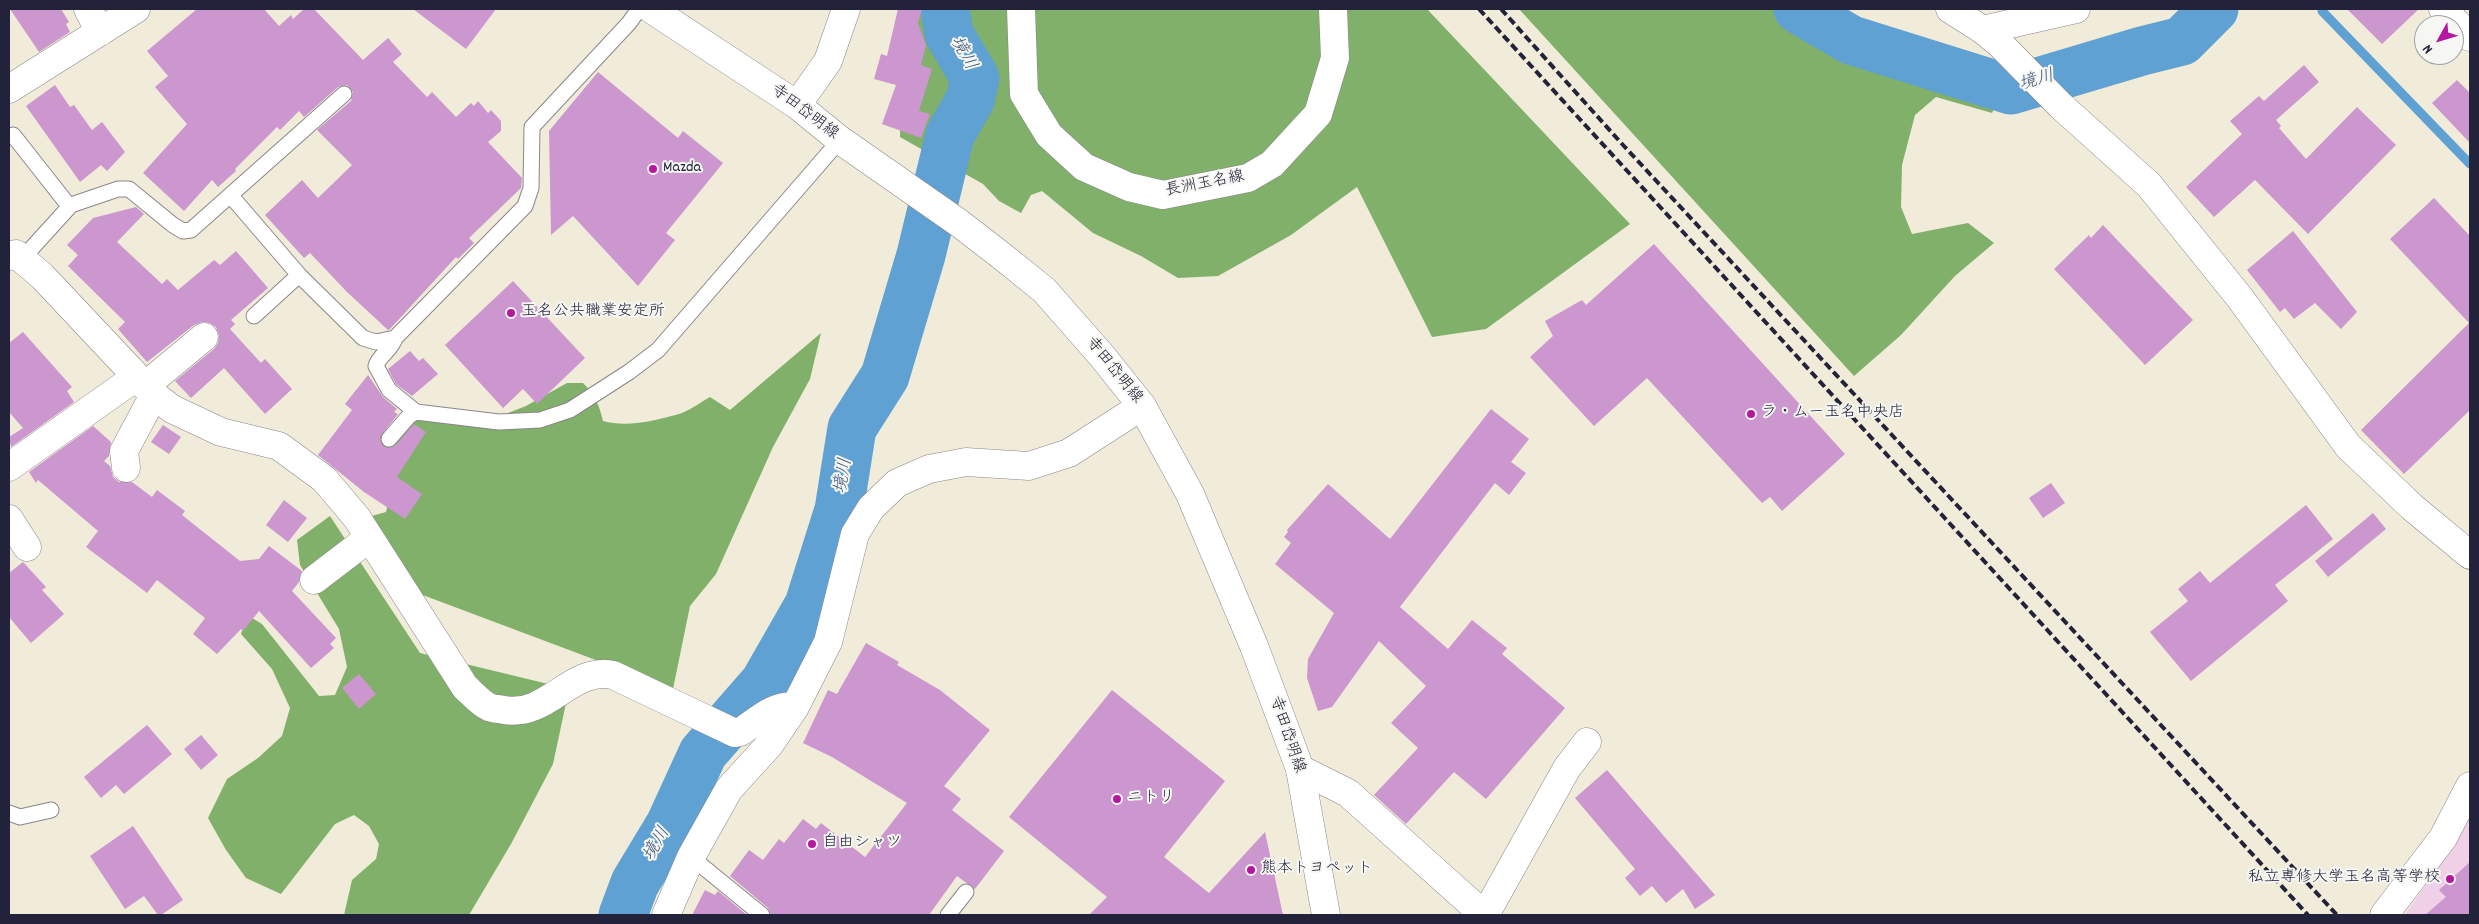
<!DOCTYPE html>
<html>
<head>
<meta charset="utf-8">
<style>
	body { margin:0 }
	#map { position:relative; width:2479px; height:924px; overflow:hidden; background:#f1ebd9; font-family:Dekko,sans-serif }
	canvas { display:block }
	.frame { position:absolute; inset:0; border:10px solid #22223b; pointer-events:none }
	.north { position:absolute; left:2414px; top:15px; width:50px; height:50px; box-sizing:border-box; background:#f6f6f2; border:1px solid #a1a1a9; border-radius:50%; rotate:231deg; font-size:14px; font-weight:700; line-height:20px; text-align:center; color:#22223b }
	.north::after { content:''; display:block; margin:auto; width:18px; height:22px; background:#b5179e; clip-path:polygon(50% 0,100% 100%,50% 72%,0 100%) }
</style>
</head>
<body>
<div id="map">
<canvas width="2479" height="924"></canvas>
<div class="frame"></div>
<div class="north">N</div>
</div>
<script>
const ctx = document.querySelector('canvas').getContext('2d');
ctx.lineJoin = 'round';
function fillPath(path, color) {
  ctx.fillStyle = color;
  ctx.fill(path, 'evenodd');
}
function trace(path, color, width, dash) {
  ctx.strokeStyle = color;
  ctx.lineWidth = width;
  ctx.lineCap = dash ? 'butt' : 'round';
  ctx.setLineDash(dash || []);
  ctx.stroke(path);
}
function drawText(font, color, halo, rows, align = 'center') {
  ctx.font = font + ' Dekko,"Klee One",sans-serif';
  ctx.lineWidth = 4;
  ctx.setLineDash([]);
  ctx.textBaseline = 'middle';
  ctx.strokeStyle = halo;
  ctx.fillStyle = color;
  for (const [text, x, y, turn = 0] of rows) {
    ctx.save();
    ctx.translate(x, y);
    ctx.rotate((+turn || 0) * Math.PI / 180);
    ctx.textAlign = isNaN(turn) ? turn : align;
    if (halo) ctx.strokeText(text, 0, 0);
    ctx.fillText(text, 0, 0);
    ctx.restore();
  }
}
const built = new Path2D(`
	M 2470,812 L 2470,915 L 2405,915 L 2454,844 Z`);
const forest = new Path2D(`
	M 903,9 L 1427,9 L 1630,224 L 1486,329 L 1432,337 L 1357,187 L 1291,235 L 1218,276 L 1178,278 L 1141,256 L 1093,233 L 1042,191 L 1031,195 L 1021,213 L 999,201 L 983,184 L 900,137 Z
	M 1519,9 L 1798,9 L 1851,40 L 2011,90 L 1997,103 L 1992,113 L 1936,97 L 1915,115 L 1902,165 L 1901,207 L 1912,234 L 1968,223 L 1994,243 L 1955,276 L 1901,335 L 1854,376 Z
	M 821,333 L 810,379 L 773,447 L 716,574 L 690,606 L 673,689 L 420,594 L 368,517 L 386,512 L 389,499 L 370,426 L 386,433 L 418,417 L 484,419 L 508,413 L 526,406 L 567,383 L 583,383 C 595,394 599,405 603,421 C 627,428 659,420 682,413 C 692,409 701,402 710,397 L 730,410 Z
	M 330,516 L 420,653 L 569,689 L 553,764 L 511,844 L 469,915 L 344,915 L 352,880 L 376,859 L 379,844 L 369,826 L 354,815 L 335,824 L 281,894 L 246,878 L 226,850 L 208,818 L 227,779 L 258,758 L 282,736 L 290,708 L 272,669 L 241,634 L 247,615 L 262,624 L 319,696 L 335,695 L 347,667 L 339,629 L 300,565 L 297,540 Z`);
const stream = new Path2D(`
	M 2322,11 L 2470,164`);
const river = new Path2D(`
	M 1798,9 L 1851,40 L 2011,90 L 2142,51 L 2182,41 L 2214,9
	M 623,915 L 635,883 L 670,825 L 703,753 L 765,682 L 809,605 L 839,510 L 852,428 L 885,376 L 921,255 L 950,135 L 970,100 L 975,78 L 949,34 L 945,9`);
const building = new Path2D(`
	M 10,9 L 61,9 L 69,22 L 66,24 L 70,32 L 39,52 Z
	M 197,9 L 264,9 L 279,26 L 291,15 L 293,19 L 304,9 L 314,9 L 363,60 L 388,38 L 402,54 L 393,62 L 427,97 L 432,92 L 456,117 L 471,103 L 474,106 L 478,101 L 488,113 L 491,110 L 501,121 L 501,131 L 488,142 L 522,178 L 521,188 L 469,238 L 474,243 L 458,259 L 456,257 L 390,329 L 388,330 L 347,292 L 310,253 L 304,258 L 265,215 L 302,180 L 318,198 L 352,165 L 317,130 L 351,101 L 353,92 L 347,85 L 338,87 L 304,117 L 299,111 L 280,130 L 277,127 L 235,169 L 236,171 L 218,187 L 212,180 L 184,211 L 143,173 L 187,124 L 155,87 L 168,76 L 147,51 Z
	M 413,9 L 496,9 L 466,49 Z
	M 898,9 L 922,9 L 918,23 L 926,45 L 921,65 L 932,69 L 919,111 L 930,114 L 921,138 L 882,124 L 896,85 L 874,79 L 881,54 L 887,56 Z
	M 2347,9 L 2419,9 L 2382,44 Z
	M 2304,65 L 2319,82 L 2276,120 L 2281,126 L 2279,128 L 2306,159 L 2357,107 L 2396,145 L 2308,234 L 2255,180 L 2214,217 L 2186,187 L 2242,134 L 2230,121 L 2259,96 L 2264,101 Z
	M 598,72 L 678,138 L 683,131 L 723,163 L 666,233 L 675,240 L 638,286 L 573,216 L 551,235 L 549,131 Z
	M 2457,80 L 2470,93 L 2470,143 L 2432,103 Z
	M 55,85 L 70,107 L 74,105 L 92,130 L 102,122 L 125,152 L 107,171 L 101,165 L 80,182 L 26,106 Z
	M 2434,198 L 2470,236 L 2470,410 L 2404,474 L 2361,430 L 2469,323 L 2390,239 Z
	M 136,207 L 144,214 L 117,242 L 162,284 L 167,279 L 178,290 L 214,260 L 220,265 L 236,251 L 268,288 L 231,320 L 235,324 L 230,329 L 261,363 L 265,359 L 292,389 L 265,414 L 224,368 L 191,398 L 175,381 L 214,349 L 218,343 L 219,335 L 216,327 L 210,323 L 202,322 L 194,325 L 147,362 L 118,329 L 125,322 L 68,266 L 78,255 L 67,245 L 93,218 Z
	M 2103,225 L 2193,320 L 2145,365 L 2054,269 L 2089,235 L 2091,238 Z
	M 2293,231 L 2357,312 L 2341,329 L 2315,303 L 2294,319 L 2285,308 L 2280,312 L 2247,270 Z
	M 1654,244 L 1845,454 L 1782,511 L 1770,497 L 1762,503 L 1647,378 L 1594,426 L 1530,357 L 1553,336 L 1545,321 L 1582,300 L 1586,305 Z
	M 513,281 L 585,358 L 537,404 L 523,389 L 503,408 L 445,345 Z
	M 23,332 L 72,387 L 67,391 L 74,402 L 11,447 L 9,437 L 23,428 L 9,412 L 9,343 Z
	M 410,351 L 419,361 L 423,358 L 438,374 L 412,396 L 396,384 L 388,369 Z
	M 368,375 L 383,397 L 397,409 L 394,412 L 398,414 L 380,437 L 383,446 L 388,448 L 396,445 L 414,424 L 426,432 L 397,477 L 422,494 L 405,519 L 364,492 L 318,455 L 352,410 L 345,404 Z
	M 1491,409 L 1529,439 L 1511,462 L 1526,473 L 1509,495 L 1495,483 L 1400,607 L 1448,649 L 1472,620 L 1507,648 L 1502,654 L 1565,708 L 1486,799 L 1454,772 L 1406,824 L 1374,795 L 1418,748 L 1391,723 L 1426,686 L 1379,641 L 1332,707 L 1318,711 L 1307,678 L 1308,659 L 1334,613 L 1275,564 L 1291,543 L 1284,537 L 1288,532 L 1287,530 L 1328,484 L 1390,539 Z
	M 163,425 L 181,437 L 169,454 L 151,442 Z
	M 93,426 L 111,442 L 109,456 L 104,461 L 110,466 L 113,477 L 119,482 L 132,482 L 152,497 L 157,490 L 185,511 L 182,515 L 240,561 L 259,559 L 269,546 L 302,571 L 299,582 L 292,591 L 336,638 L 330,644 L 334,648 L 311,668 L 259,611 L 243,631 L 241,629 L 217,654 L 193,634 L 205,618 L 157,580 L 147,593 L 86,547 L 98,531 L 38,480 L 36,483 L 29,472 Z
	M 2051,483 L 2065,503 L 2043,518 L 2029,498 Z
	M 284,500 L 307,518 L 288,542 L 266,525 Z
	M 2306,505 L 2333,539 L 2275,585 L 2288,601 L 2191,681 L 2150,632 L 2188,601 L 2178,589 L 2200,571 L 2210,583 Z
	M 2373,513 L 2386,529 L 2328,577 L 2315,561 Z
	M 23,562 L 46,587 L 42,590 L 64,614 L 31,643 L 9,617 L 9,573 Z
	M 866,643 L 899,662 L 897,665 L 940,690 L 990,730 L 944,786 L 961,799 L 952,810 L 1004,851 L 975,889 L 957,876 L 929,915 L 771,915 L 768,908 L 730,876 L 749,850 L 763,860 L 779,839 L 784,843 L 803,819 L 816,829 L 821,823 L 865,857 L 907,803 L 832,757 L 803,743 L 828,690 L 837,694 Z
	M 359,674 L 376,694 L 359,709 L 342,688 Z
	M 1112,690 L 1225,781 L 1164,857 L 1209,893 L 1265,832 L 1283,915 L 1089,915 L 1107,897 L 1009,817 Z
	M 147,725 L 172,754 L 124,794 L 116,785 L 101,798 L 84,777 Z
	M 201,735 L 218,755 L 201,770 L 184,749 Z
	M 1607,770 L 1669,842 L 1715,895 L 1695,909 L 1683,889 L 1666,903 L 1652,886 L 1640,896 L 1625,878 L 1635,869 L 1575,798 Z
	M 133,826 L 183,900 L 161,915 L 158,915 L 144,896 L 125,909 L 90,856 Z
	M 2470,862 L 2470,915 L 2425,915 L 2446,897 L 2439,890 Z
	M 705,890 L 715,895 L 718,891 L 747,915 L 692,915 Z`);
const service = new Path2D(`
	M 13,135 L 69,206
	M 231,196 L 299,275 L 363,338 L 376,342 L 395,338 L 525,206 L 531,188 L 532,127 L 629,23 L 639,9
	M 24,262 L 31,249 L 71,205 L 118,189 L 129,189 L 173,225 L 183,231 L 191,230 L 344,94
	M 254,316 L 299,275
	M 395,338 C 392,350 379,355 376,366 L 389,390 L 416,412 L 499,422 L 540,420 L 570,410 L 629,372 L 658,350 L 840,140
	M 389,439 L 409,416 L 416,412
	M 9,813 L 20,817 L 51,810
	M 691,857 L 762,915
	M 948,915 L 966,892`);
const minor = new Path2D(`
	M 88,9 L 100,32
	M 2443,9 L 2470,37
	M 1983,30 L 2076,9
	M 9,89 L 136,9
	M 9,256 L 16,254 L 42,276 L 154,395 L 172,409 L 221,432 L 279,446 L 324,479 L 357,518 L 465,687 C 472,693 480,703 489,707 C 493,709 499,709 504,710 C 548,718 571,666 613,675 L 735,733 L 740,732 C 756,722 775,703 795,707
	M 145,386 L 204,337
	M 9,467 L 136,377
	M 126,468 L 124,451 L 154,395
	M 9,519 L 27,547
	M 314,580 L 369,538
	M 1300,769 L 1348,793 L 1484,915
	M 666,915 L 691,857 L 729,789 L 770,744 L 795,707 L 828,642 L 855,534 L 871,508 L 897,483 L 929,469 L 966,462 L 1029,466 L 1069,453 L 1142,406
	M 1485,915 L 1567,768 L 1587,742
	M 2384,915 L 2443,838 L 2470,786`);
const tertiary = new Path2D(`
	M 1950,9 L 1983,30 L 2000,44 L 2061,106 L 2149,185 L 2240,298 L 2348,446 L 2412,507 L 2470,555`);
const secondary = new Path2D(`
	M 651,9 L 797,105 L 840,140 L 959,223 L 1003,257 L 1044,290 L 1102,356 L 1142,406 L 1190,494 L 1254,646 L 1300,769 L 1326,915
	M 1021,9 L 1024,94 L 1049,135 L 1084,167 L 1129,187 L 1163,195 L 1248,178 L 1272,164 L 1318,114 L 1335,58 L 1333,9
	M 797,105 L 828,61 L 846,9`);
const rail = new Path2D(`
	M 1479,9 L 2308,915
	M 1501,9 L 1623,145 L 2337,915`);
const markers = [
	[653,169,5,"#b5179e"],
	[511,313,5,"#b5179e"],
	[1751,414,5,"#b5179e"],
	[1117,799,5,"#b5179e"],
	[812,844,5,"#b5179e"],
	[1251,870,5,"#b5179e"],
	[2450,879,5,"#b5179e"]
];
const streetNames = [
	["寺田岱明線",804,113,37],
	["長洲玉名線",1205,185,-11],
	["寺田岱明線",1113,371,51],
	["寺田岱明線",1286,735,71]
];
const poiNames = [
	["Mazda",663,169],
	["玉名公共職業安定所",521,313],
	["ラ・ムー玉名中央店",1761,414],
	["ニトリ",1127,799],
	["自由シャツ",822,844],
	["熊本トヨペット",1261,870],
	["私立専修大学玉名高等学校",2440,879,"right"]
];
const waterNames = [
	["境川",962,54,61],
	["境川",2037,82,-16],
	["境川",845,476,-81],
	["境川",658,845,-60]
];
fillPath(built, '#efd0e6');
fillPath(forest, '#80b069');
trace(stream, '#5ea1d2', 9);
trace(river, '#5ea1d2', 49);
fillPath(building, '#cc96cf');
trace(service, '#8a868a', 17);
trace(minor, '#8a868a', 29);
trace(tertiary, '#8a868a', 29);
trace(secondary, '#8a868a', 29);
trace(service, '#fff', 15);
trace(minor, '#fff', 28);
trace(tertiary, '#fff', 28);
trace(secondary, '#fff', 28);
trace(rail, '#22223b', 4, [8, 4]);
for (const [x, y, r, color] of markers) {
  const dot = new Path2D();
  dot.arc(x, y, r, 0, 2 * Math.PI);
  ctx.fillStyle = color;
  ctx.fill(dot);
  trace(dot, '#f6f6f2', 2);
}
drawText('16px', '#22223b', '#f6f6f2', streetNames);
drawText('16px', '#22223b', '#f6f6f2', poiNames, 'left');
drawText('italic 18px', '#3a5577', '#f6f6f2', waterNames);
</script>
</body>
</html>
